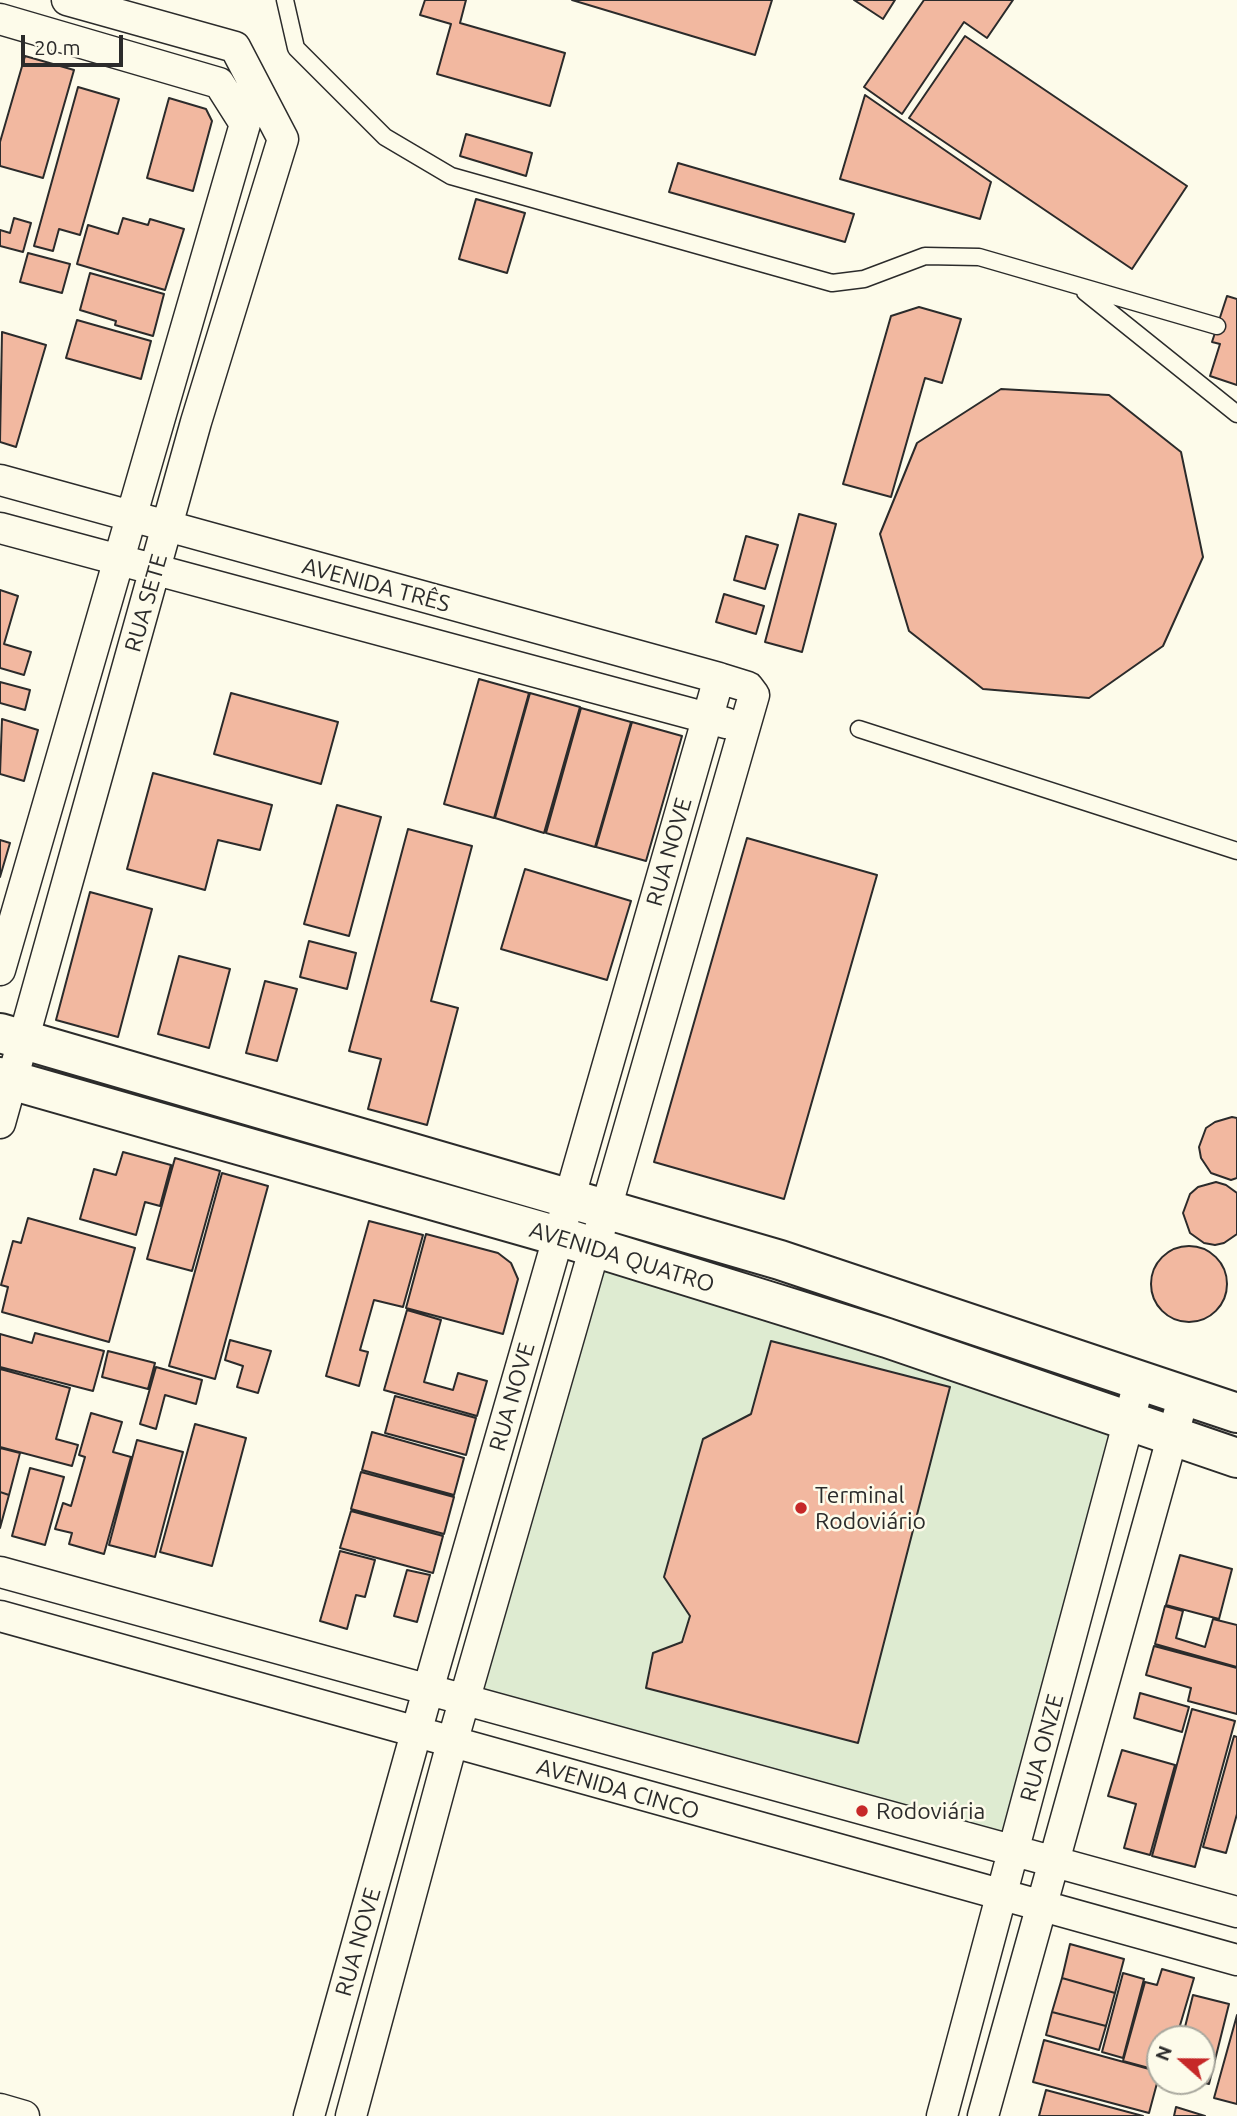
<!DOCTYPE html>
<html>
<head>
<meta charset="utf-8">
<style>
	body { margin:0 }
	#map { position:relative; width:1237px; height:2116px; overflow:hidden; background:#fdfbea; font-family:Ubuntu,sans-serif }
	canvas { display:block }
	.north { position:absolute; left:1146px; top:2025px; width:70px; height:70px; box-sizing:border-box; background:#fdfbea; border:2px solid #a9a89e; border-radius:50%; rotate:291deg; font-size:19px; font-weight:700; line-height:28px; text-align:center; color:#2b2b2b }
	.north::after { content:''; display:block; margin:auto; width:24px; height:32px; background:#c62828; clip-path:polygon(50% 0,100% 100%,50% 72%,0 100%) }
	.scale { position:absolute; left:21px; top:35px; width:102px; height:32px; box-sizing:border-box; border:4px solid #2b2b2b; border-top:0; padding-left:9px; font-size:21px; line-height:24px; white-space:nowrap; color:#2b2b2b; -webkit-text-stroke:5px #fdfbea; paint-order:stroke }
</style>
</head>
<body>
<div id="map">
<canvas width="1237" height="2116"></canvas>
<div class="north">N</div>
<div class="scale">20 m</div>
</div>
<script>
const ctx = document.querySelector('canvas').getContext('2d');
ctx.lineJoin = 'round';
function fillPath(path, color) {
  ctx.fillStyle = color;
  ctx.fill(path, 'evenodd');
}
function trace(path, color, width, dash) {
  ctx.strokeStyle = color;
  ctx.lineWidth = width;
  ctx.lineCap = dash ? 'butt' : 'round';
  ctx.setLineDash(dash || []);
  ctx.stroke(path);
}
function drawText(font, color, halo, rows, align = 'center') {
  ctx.font = font + ' Ubuntu,sans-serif';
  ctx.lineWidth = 5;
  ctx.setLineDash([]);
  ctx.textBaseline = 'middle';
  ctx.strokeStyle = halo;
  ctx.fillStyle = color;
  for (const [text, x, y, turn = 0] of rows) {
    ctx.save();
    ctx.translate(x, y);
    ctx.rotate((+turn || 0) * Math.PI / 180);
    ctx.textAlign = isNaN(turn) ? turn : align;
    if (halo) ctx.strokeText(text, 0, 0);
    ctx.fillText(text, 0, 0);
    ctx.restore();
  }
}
const green = new Path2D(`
	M 595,1248 L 1129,1422 L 1014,1853 L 464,1700 Z`);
const building = new Path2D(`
	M 425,0 L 466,0 L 460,23 L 565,53 L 550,106 L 437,74 L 451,24 L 420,15 Z
	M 572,0 L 772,0 L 755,55 Z
	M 854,0 L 895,0 L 883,19 Z
	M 924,0 L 1013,0 L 987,38 L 964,22 L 902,114 L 864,87 Z
	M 965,36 L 1187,186 L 1132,269 L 909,118 Z
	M 25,56 L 74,70 L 43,178 L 0,166 L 0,142 Z
	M 78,87 L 119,99 L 80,235 L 59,229 L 53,251 L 34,246 Z
	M 865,95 L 991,182 L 980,219 L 840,179 Z
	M 169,98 L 206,109 L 212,121 L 193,191 L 147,178 Z
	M 466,134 L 532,153 L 526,176 L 460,156 Z
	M 678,163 L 854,214 L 845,242 L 669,192 Z
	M 476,199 L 525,213 L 507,273 L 459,259 Z
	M 14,218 L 31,223 L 23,252 L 0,246 L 0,230 L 10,233 Z
	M 123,218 L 148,225 L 150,219 L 184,229 L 165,290 L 77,264 L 88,225 L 118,234 Z
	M 28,253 L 70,264 L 62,293 L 20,282 Z
	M 90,273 L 164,294 L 153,336 L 115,325 L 116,321 L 80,310 Z
	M 1227,296 L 1237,299 L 1237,385 L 1210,376 L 1220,344 L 1212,342 Z
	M 919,307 L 961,319 L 942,383 L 925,378 L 891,497 L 843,484 L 891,316 Z
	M 77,320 L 151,341 L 141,379 L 66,358 Z
	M 2,332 L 46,345 L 16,447 L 0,442 Z
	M 1001,389 L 1109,395 L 1181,452 L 1203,557 L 1163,646 L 1089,698 L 983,689 L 909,631 L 880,534 L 917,443 Z
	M 799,514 L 836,524 L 802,652 L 765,642 Z
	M 746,536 L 778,545 L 765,589 L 734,580 Z
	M 0,590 L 18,596 L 4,644 L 31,652 L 24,675 L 0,668 Z
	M 724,594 L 764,606 L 756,634 L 716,622 Z
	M 479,679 L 529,693 L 494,818 L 444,804 Z
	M 0,682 L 30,690 L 25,710 L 0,703 Z
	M 231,693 L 338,722 L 321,784 L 214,754 Z
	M 530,693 L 580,707 L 544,833 L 495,818 Z
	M 581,708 L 631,722 L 595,847 L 546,833 Z
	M 2,719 L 38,730 L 24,781 L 0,774 Z
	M 632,722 L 682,736 L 646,861 L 596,847 Z
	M 153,773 L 272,805 L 260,850 L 218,840 L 205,890 L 127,869 Z
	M 337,805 L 381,817 L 349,936 L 304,924 Z
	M 408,829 L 472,846 L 431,1001 L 458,1008 L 427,1125 L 368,1109 L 381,1059 L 349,1051 Z
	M 747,838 L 877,875 L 784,1199 L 654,1162 Z
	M 0,840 L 10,843 L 0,877 Z
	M 525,869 L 631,901 L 607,980 L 501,949 Z
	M 90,892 L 152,909 L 118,1037 L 56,1020 Z
	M 309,941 L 356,953 L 347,989 L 300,977 Z
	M 179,956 L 230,969 L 209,1048 L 158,1034 Z
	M 265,981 L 297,989 L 277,1061 L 246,1053 Z
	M 1232,1117 L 1237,1118 L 1237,1178 L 1231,1180 L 1211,1173 L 1201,1158 L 1199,1147 L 1206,1128 L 1215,1122 Z
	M 123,1152 L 171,1165 L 160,1206 L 145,1202 L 136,1235 L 80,1219 L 94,1169 L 116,1175 Z
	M 175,1158 L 220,1171 L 192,1271 L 147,1259 Z
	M 222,1173 L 268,1186 L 215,1379 L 169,1366 Z
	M 1216,1182 L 1226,1185 L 1237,1193 L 1237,1234 L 1224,1243 L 1215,1245 L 1204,1243 L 1190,1233 L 1183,1213 L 1190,1194 L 1198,1187 Z
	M 28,1218 L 135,1248 L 109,1342 L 2,1312 L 8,1287 L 1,1285 L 13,1241 L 21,1243 Z
	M 369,1221 L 423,1235 L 403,1307 L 374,1300 L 360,1350 L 368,1352 L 359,1386 L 326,1376 Z
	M 426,1234 L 498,1253 L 511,1263 L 518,1279 L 503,1334 L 406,1308 Z
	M1151 1284a38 38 0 1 1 76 0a38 38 0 1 1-76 0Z
	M 407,1310 L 441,1320 L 424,1382 L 453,1390 L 458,1373 L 487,1381 L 477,1416 L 384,1390 Z
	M 35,1333 L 104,1351 L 93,1391 L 0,1367 L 0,1334 L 32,1343 Z
	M 230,1340 L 271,1351 L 258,1393 L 237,1387 L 243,1366 L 225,1360 Z
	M 771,1341 L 950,1387 L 858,1743 L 646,1688 L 653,1653 L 682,1642 L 690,1616 L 664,1577 L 703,1439 L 751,1414 Z
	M 108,1351 L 155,1363 L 148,1389 L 102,1377 Z
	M 156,1367 L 202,1380 L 196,1404 L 165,1395 L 156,1429 L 140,1424 Z
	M 0,1369 L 70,1388 L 56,1439 L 78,1445 L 72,1466 L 0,1447 Z
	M 395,1396 L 476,1418 L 466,1455 L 385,1433 Z
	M 91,1413 L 122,1422 L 113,1452 L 131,1457 L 104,1554 L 69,1544 L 72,1533 L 55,1529 L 63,1503 L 71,1506 L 85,1457 L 79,1455 Z
	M 195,1424 L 246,1438 L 212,1566 L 160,1552 Z
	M 372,1432 L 464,1458 L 454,1495 L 362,1470 Z
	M 137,1440 L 183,1452 L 155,1557 L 109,1545 Z
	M 0,1448 L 20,1453 L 9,1495 L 0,1492 Z
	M 30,1468 L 64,1477 L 45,1545 L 12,1536 Z
	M 361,1472 L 454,1497 L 444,1534 L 351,1509 Z
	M 0,1492 L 9,1495 L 0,1528 Z
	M 351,1511 L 443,1536 L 433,1573 L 340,1548 Z
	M 340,1551 L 375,1560 L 365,1597 L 356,1595 L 347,1629 L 320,1621 Z
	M 1180,1555 L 1232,1569 L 1219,1619 L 1166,1605 Z
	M 407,1570 L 430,1575 L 417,1622 L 394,1616 Z
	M 1165,1606 L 1183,1611 L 1176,1638 L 1205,1647 L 1213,1619 L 1237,1625 L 1237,1667 L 1155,1644 Z
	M 1154,1646 L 1237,1668 L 1237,1714 L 1188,1701 L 1191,1688 L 1146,1675 Z
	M 1140,1693 L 1189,1707 L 1182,1732 L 1134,1718 Z
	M 1192,1709 L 1235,1721 L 1195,1867 L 1152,1856 Z
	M 1234,1736 L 1237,1737 L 1237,1814 L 1226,1853 L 1203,1847 Z
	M 1122,1750 L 1175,1765 L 1150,1855 L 1124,1848 L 1136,1804 L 1108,1796 Z
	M 1070,1944 L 1124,1959 L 1115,1993 L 1062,1978 Z
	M 1162,1969 L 1194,1978 L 1176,2039 L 1160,2039 L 1160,2071 L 1123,2061 L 1145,1982 L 1157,1985 Z
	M 1123,1973 L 1144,1979 L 1123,2058 L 1102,2052 Z
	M 1062,1978 L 1115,1993 L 1106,2026 L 1052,2012 Z
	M 1193,1995 L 1229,2004 L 1209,2084 L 1197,2081 L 1202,2081 L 1202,2039 L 1182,2039 Z
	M 1052,2012 L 1106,2026 L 1099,2050 L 1046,2035 Z
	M 1237,2015 L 1237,2104 L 1214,2098 Z
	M 1044,2040 L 1160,2072 L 1149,2113 L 1033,2082 Z
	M 1171,2081 L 1193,2081 L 1191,2090 L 1170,2085 Z
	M 1046,2090 L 1143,2116 L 1039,2116 Z
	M 1176,2107 L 1205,2116 L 1174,2116 Z`);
const service = new Path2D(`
	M 285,0 L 296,48 L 385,137 L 451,176 L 832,283 L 864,279 L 925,256 L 979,257 L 1217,326
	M 1085,292 L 1237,414
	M 859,729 L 1237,851`);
const minor = new Path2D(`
	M 0,19 L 219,83 L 245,124 L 0,970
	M 0,480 L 719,678 L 748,687 L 754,695 L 452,1743 L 351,2116
	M 0,528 L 726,723
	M 0,1123 L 196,422 L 283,139 L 235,47 L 67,0
	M 0,1572 L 1237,1912
	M 0,1616 L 1237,1960
	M 0,2109 L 24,2116
	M 309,2116 L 428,1690 L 719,678
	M 942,2116 L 1140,1379
	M 983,2116 L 1184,1395`);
const secondary = new Path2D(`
	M 0,1033 L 780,1260 L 1237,1413
	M 0,1077 L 558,1236 L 765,1300 L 887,1338 L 1237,1458`);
const markers = [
	[801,1508,7,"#c62828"],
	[862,1811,7,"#c62828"]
];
const streetNames = [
	["AVENIDA TRÊS",376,585,15],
	["RUA SETE",146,603,-74],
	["RUA NOVE",669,852,-74],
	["AVENIDA QUATRO",622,1257,17],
	["RUA NOVE",512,1397,-74],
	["RUA ONZE",1042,1748,-75],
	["AVENIDA CINCO",618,1789,16],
	["RUA NOVE",358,1942,-74]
];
const poiNames = [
	["Terminal",815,1495],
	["Rodoviário",815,1521],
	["Rodoviária",876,1811]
];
fillPath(green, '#deebd1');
trace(green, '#74746e', 2);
fillPath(building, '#f2b8a0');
trace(building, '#2b2b2b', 2);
trace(service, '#2b2b2b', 19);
trace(minor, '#2b2b2b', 33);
trace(secondary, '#2b2b2b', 42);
trace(service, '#fdfbea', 16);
trace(minor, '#fdfbea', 30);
trace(secondary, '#fdfbea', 38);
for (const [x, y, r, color] of markers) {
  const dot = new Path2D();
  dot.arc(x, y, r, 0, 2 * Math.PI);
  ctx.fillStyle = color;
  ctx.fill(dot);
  trace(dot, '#fdfbea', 2.5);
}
drawText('23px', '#2b2b2b', '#fdfbea', streetNames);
drawText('23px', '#2b2b2b', '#fdfbea', poiNames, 'left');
</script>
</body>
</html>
